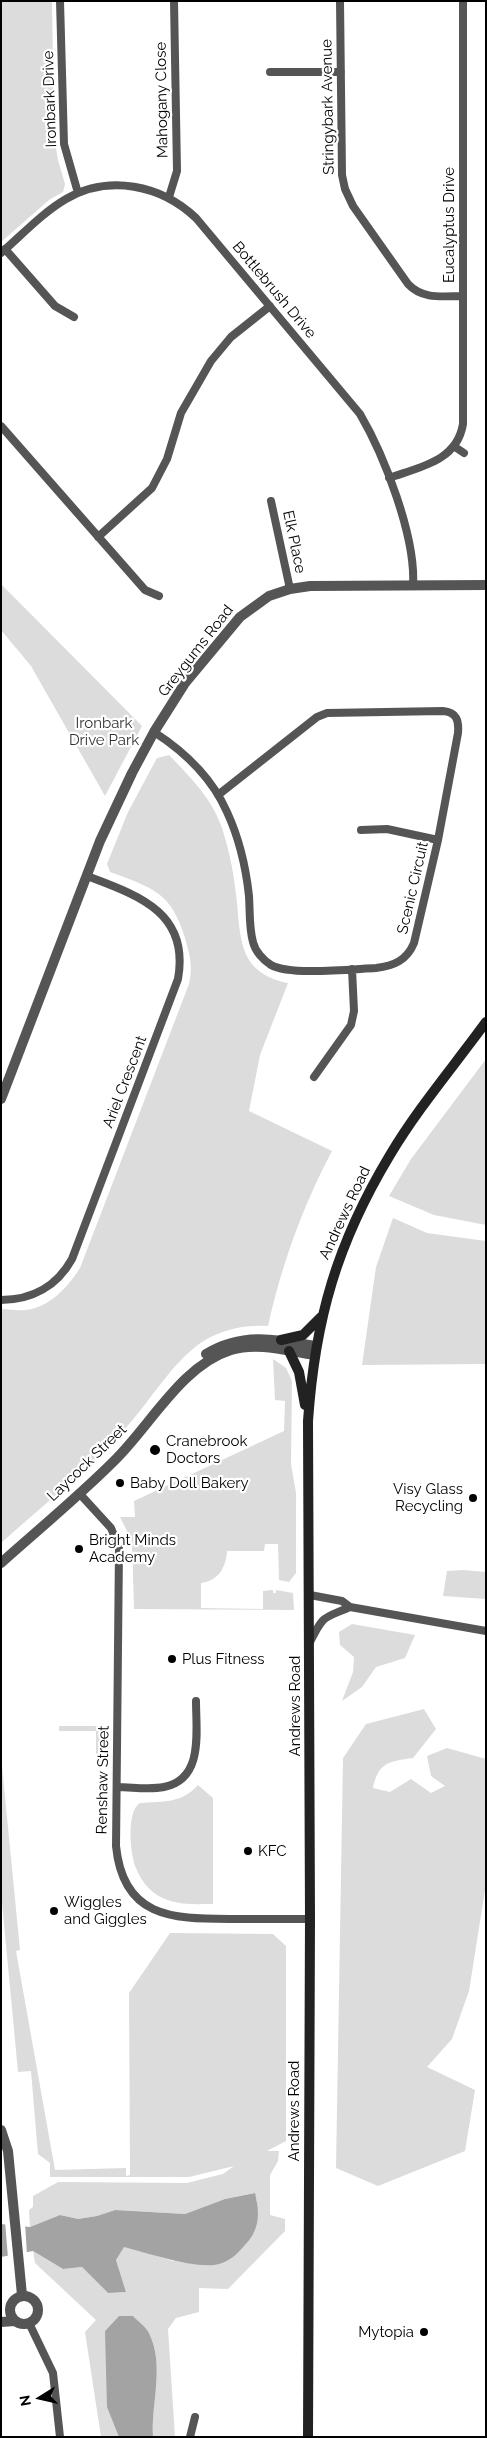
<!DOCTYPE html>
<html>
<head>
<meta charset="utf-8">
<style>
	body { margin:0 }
	#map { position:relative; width:487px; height:2438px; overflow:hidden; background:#fff; font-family:Raleway,sans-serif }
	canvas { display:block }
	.frame { position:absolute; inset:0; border:2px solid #000; pointer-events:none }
	.north { position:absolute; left:15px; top:2373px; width:50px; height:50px; -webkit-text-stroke:4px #fff; paint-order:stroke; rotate:260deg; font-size:14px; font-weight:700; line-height:20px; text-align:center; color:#000 }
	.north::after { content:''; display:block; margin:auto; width:18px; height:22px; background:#000; clip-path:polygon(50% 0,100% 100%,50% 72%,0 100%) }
</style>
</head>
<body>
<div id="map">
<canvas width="487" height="2438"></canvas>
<div class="frame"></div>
<div class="north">N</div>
</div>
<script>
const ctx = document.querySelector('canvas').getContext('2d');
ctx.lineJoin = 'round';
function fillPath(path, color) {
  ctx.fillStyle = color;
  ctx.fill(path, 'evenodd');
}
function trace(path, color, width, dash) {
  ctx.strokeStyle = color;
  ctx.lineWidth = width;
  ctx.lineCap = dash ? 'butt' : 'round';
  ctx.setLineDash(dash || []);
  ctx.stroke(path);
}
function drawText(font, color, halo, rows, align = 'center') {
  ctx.font = font + ' Raleway,sans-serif';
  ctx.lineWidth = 4.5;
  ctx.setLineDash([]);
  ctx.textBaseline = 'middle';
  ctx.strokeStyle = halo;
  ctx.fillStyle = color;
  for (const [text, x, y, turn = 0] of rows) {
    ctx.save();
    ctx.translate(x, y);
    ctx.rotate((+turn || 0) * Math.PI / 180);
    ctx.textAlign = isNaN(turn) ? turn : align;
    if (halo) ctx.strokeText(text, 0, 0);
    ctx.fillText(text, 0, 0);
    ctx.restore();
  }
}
const green = new Path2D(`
	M 1,1 L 52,1 L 54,136 L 58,160 L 65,184 L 63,192 L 49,200 L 1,242 Z
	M 1,584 L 142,726 L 105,796 L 31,666 L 1,630 Z
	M 169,755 C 190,777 212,798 222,828 C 228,847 233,868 235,887 C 242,931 233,972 288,983 L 260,1055 L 249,1111 L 332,1151 C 302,1208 282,1264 268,1326 C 244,1325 223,1329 202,1342 C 172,1362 149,1403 124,1430 C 87,1471 42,1506 1,1543 L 1,1309 C 9,1309 18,1311 25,1310 C 49,1308 68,1287 80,1268 L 189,984 C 193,967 190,956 185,938 C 171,892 153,888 110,872 L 107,864 L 128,812 L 157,758 Z
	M 486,1059 L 486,1225 L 434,1215 L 389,1196 L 411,1159 Z
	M 393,1218 L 427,1233 L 486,1241 L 486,1364 L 362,1365 L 376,1267 Z
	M 273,1359 L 286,1368 L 292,1381 L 291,1464 L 296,1493 L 296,1573 L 289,1582 L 279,1580 L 278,1544 L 265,1544 L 264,1551 L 227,1551 C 226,1568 218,1581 201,1583 L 201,1608 L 263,1609 L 263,1591 L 273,1590 L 273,1593 L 276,1593 L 276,1590 L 293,1593 L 294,1610 L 134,1609 L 132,1541 L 120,1517 L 135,1517 L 134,1501 L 284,1431 L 285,1401 L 275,1400 Z
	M 463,1570 L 486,1572 L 486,1599 L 443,1596 L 447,1571 Z
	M 352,1624 L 415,1635 L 405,1658 L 376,1667 L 362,1687 L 342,1701 L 353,1672 L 354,1657 L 340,1645 L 339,1632 Z
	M 424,1709 L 436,1729 L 413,1758 C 389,1761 378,1763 373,1788 L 390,1792 L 411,1779 L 431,1793 L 445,1786 L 431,1776 L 427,1756 L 447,1748 L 486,1759 L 486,1884 L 469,1991 L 452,2039 L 427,2067 L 475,2090 L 465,2151 L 378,2186 L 336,2168 L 343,1758 L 366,1724 Z
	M 59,1726 L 102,1726 L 101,1754 L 96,1754 L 96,1731 L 59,1731 Z
	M 1,1756 L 20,1950 L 16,1951 L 55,2170 L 126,2168 L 126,2176 L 130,2175 L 129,1993 L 170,1933 L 273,1934 L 286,1946 L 286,2141 L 267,2151 L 279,2151 L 278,2161 L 270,2175 L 270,2215 L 285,2219 L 285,2231 L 228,2289 L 199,2288 L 199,2312 L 176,2318 L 168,2329 L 175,2437 L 153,2437 C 151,2401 165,2366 149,2333 C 146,2327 138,2321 133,2316 L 119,2316 L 105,2331 L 119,2437 L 101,2437 L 85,2332 L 96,2320 L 35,2263 L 33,2251 L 63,2269 L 82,2267 L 108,2293 L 126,2292 L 116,2260 L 124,2246 L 173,2261 L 257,2201 L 254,2193 L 225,2199 L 185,2214 L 115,2210 L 97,2216 L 78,2219 L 60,2215 L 30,2227 L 29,2210 L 33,2207 L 33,2196 L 58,2182 L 187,2183 L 223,2174 L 234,2166 L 189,2177 L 50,2177 L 50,2163 L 38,2154 L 31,2071 L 18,2072 L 1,1892 Z
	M 198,1785 L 213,1798 L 213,1904 C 194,1904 175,1906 157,1895 C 148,1889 140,1879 136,1868 C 130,1855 126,1811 140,1803 C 163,1801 181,1804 198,1785 Z`);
const water = new Path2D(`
	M 255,2193 C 260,2214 260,2230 244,2246 C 237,2254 230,2261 219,2264 C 198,2270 147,2253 124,2247 L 116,2260 L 126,2292 L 108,2293 L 82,2267 L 63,2269 L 33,2251 L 1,2257 L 1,2224 L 30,2227 L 60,2215 L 78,2219 L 97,2216 L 115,2210 L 185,2214 L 225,2199 Z
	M 119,2316 L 133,2316 C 138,2321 146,2327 149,2333 C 165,2366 151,2402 153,2437 L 119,2437 L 107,2407 L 105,2331 Z`);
const pier = new Path2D(`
	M 5,2221 L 25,2223 L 27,2255 L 8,2258 Z`);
const minor = new Path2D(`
	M 60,1 L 64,144 L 78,193
	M 340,1 L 342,175 L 345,189 L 353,206 L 408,284 C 423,300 443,296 463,296
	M 270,72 L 341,72
	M 169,197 L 177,171 L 174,1
	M 5,249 L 55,306 L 74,317
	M 1,253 C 22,235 42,213 66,199 C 109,174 161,185 196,218 L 360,414 C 384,455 416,537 413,585
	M 1,426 L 138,582 L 145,590 L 159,596
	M 455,447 L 464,453
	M 389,478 C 420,467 457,461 463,424 L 463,1
	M 271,501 L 290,589
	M 98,537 L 152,488 L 167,459 L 181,413 L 211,361 L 231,337 L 270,306
	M 154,732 C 185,752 212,778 227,812 C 239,838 246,868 249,896 C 250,911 249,928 253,942 C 255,951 263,960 271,965 C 290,976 353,969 376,968 C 394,966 407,960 414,943 L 438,840 L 458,733 C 459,721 457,712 443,711 L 327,713 L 317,717 L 218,795
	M 361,830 L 387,829 L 438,840
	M 314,1077 L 351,1025 L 354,1011 L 352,969
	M 1,1300 C 32,1300 57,1286 72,1259 L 178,979 C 190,912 137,895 87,876
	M 79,1493 L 111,1528 L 119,1548 L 116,1846 C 123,1917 171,1919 229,1919 C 256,1919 283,1919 310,1919
	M 310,1595 L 342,1601 L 350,1607 L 486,1631
	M 310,1642 C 324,1614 323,1619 350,1607
	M 117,1787 C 132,1787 149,1790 164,1787 C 204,1779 196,1732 196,1701
	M 29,2323 L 53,2373 L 60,2437
	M 190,2437 L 195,2417`);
const tertiary = new Path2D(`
	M 1,1099 L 100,841 L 132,773 L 154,732 L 185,683 L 240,617 L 269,596 L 290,589 L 310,586 L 486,585
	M 206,1354 C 242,1332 276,1339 315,1346
	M 1,1563 C 39,1529 78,1497 114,1461 C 150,1426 182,1365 231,1350 C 258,1342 287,1351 314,1355
	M 1,2130 L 8,2151 L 22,2295
	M10 2310a14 14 0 1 1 28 0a14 14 0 1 1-28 0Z
	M 1,2322 L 15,2321`);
const secondary = new Path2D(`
	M 281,1340 L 303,1335 L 321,1317
	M 289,1351 L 299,1372 L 305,1405
	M 308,2437 L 310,1919 L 308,1421 C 315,1319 337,1243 390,1155 C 418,1108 454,1066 486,1022`);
const markers = [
	[155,1450,6,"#000"],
	[120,1483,5,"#000"],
	[473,1498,5,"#000"],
	[79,1549,5,"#000"],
	[172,1659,5,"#000"],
	[248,1851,5,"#000"],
	[54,1911,5,"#000"],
	[424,2332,5,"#000"]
];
const streetNames = [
	["Ironbark Drive",50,99,-92],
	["Mahogany Close",162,100,-91],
	["Stringybark Avenue",328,107,-91],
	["Eucalyptus Drive",449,225,-90],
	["Bottlebrush Drive",274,290,50],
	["Elk Place",294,542,78],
	["Greygums Road",196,651,-52],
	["Scenic Circuit",413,888,-77],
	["Ariel Crescent",125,1082,-69],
	["Andrews Road",345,1213,-65],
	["Laycock Street",87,1463,-44],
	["Andrews Road",295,1706,-90],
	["Renshaw Street",103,1780,-89],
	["Andrews Road",294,2111,-90]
];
const parkNames = [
	["Ironbark",104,723],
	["Drive Park",104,740]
];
const poiNames = [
	["Cranebrook",166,1441],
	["Doctors",166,1458],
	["Baby Doll Bakery",130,1483],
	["Visy Glass",463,1489,"right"],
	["Recycling",463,1506,"right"],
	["Bright Minds",89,1540],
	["Academy",89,1557],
	["Plus Fitness",182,1659],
	["KFC",258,1851],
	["Wiggles",64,1902],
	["and Giggles",64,1919],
	["Mytopia",414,2332,"right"]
];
fillPath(green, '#dcdcdc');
fillPath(water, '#a3a3a3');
fillPath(pier, '#fff');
trace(minor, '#555', 8);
trace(tertiary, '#555', 10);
trace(secondary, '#222', 10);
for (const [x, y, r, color] of markers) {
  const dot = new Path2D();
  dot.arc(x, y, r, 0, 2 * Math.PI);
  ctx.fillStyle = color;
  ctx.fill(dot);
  trace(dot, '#fff', 2);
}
drawText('15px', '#000', '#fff', streetNames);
drawText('15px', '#333', '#fff', parkNames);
drawText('15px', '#000', '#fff', poiNames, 'left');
</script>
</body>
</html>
